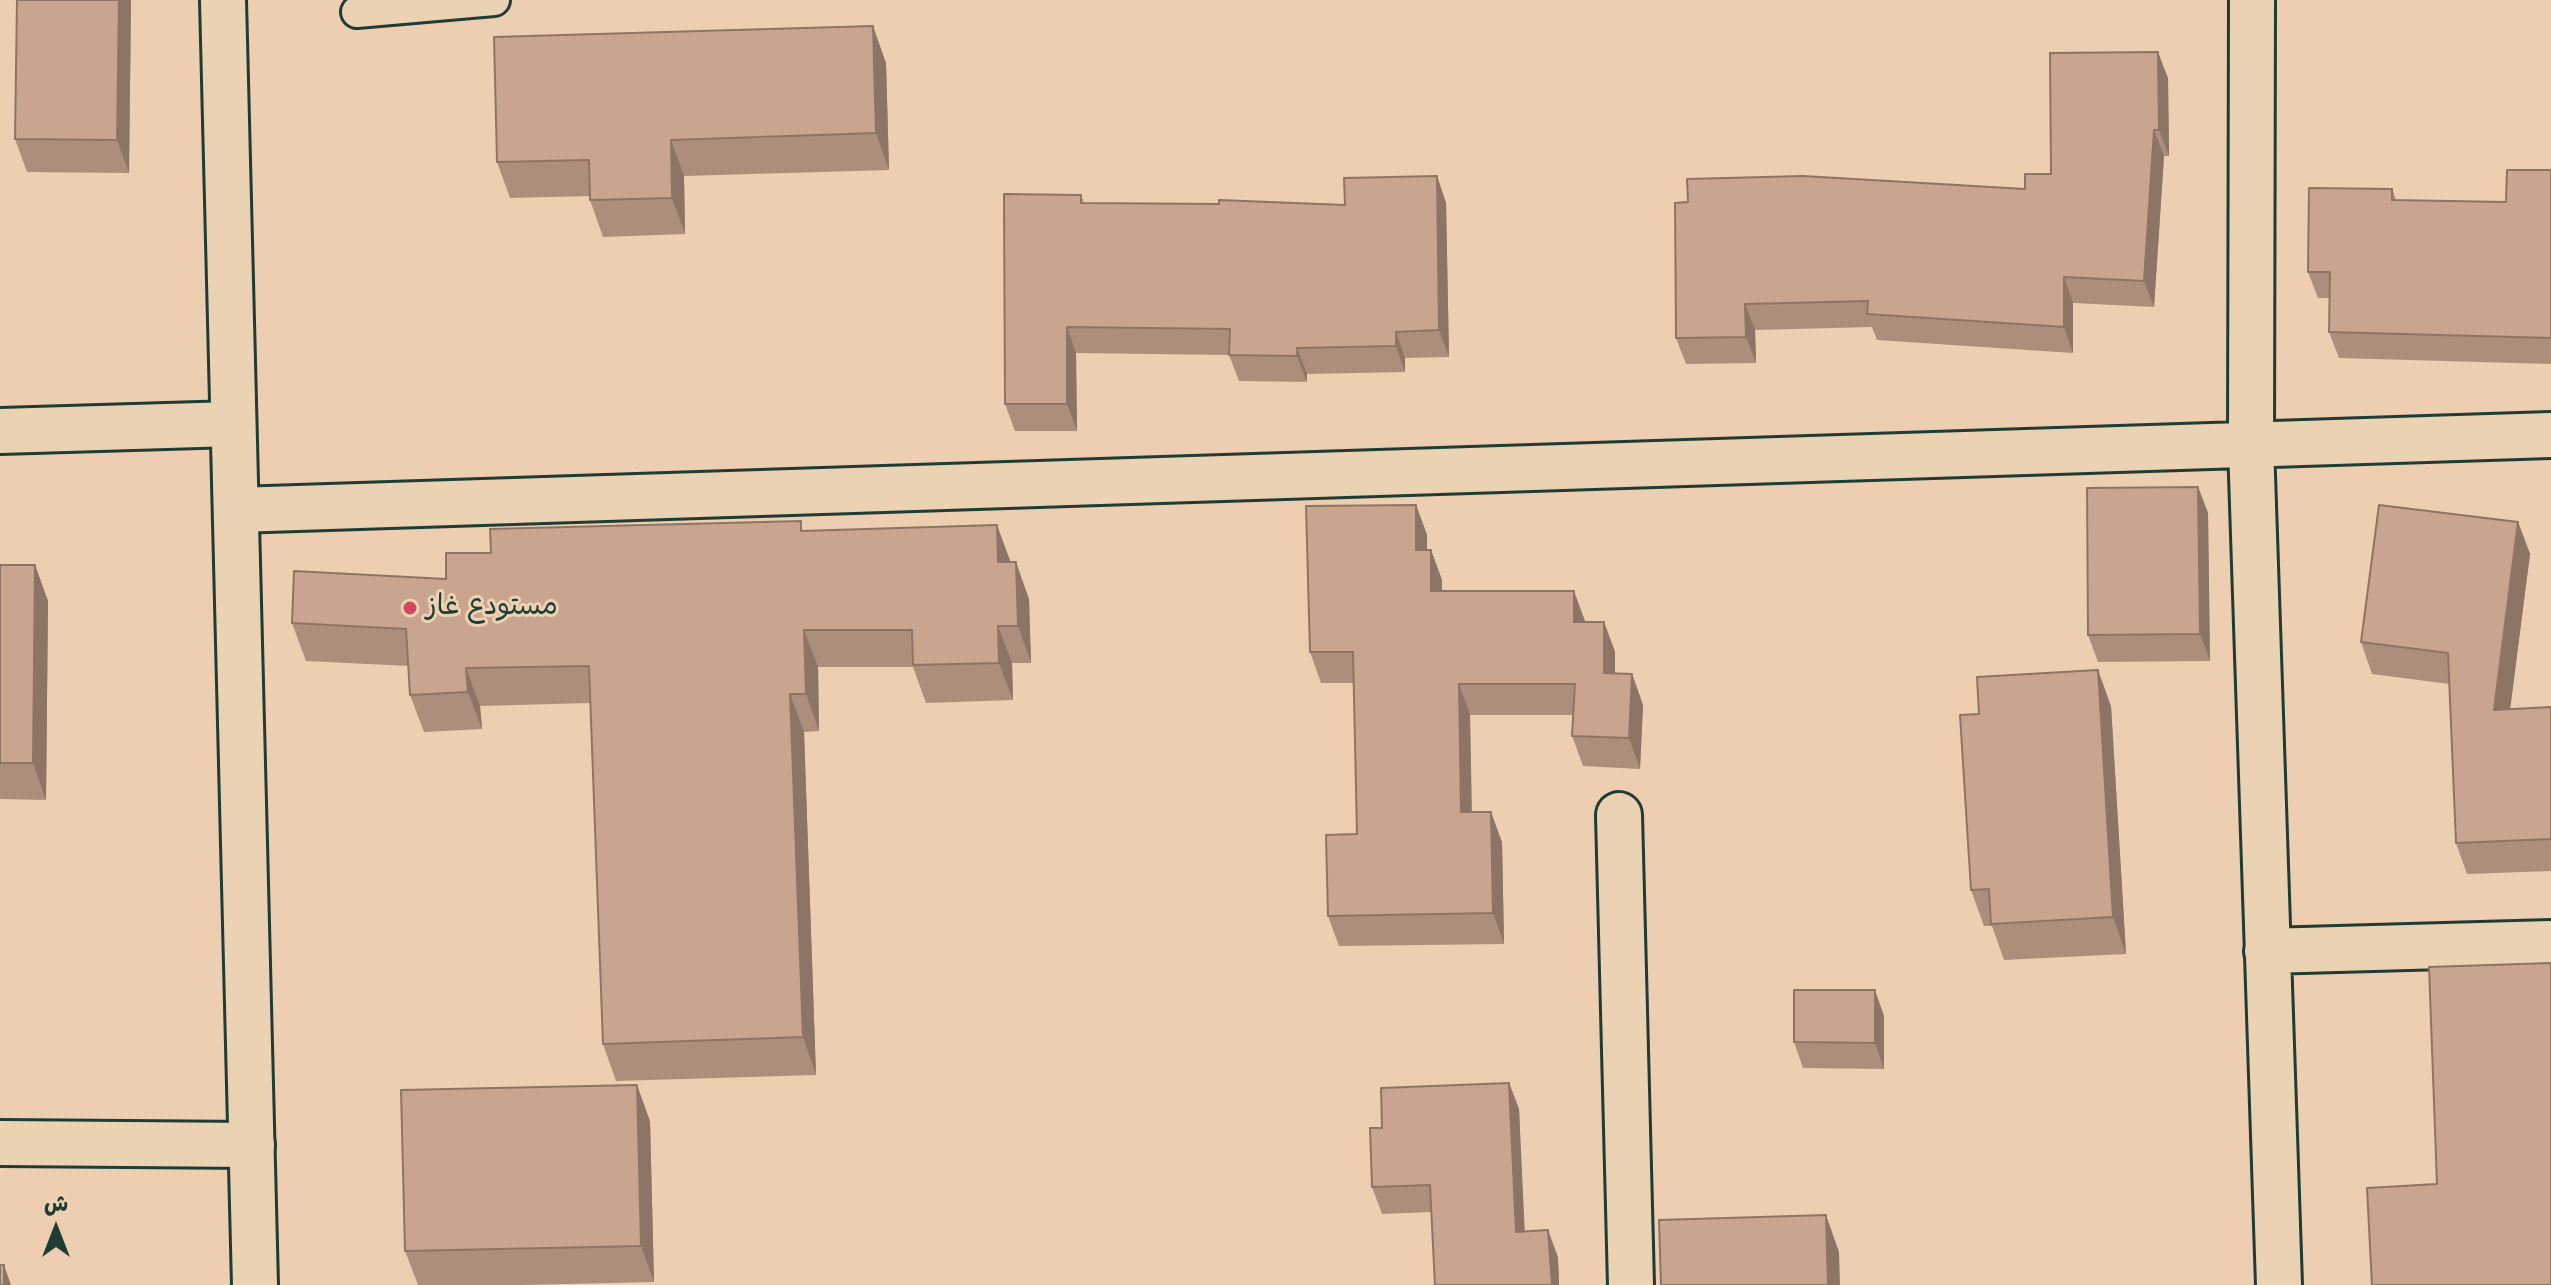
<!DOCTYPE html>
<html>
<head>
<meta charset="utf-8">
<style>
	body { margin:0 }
	#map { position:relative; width:2551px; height:1285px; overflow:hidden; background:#edceb0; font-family:Mynerve,"Playpen Sans Arabic",sans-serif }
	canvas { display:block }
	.north { position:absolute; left:16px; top:1189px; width:80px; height:80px; -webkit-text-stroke:6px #ebd2b3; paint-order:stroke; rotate:0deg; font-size:22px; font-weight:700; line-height:32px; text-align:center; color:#1f3d34 }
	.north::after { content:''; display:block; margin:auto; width:28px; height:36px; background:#1f3d34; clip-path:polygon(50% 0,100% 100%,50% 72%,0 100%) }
</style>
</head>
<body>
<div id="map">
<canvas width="2551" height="1285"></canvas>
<div class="north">ش</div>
</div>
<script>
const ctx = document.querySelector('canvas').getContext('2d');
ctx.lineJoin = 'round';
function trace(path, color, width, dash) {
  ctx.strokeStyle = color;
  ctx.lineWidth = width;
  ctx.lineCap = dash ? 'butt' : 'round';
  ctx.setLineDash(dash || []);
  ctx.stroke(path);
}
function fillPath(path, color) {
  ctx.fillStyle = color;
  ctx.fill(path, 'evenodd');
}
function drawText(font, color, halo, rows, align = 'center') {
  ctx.font = font + ' Mynerve,"Playpen Sans Arabic",sans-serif';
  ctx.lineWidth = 6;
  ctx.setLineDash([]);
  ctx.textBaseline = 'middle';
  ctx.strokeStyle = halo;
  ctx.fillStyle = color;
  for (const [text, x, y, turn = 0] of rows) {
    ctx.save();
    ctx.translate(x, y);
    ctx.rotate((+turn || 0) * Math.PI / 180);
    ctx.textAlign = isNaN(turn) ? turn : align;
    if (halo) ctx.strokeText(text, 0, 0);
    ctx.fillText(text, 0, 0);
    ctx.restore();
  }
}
const service = new Path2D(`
	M 357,12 L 494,0`);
const minor = new Path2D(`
	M 2252,0 L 2251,445 L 2279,1285
	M 0,431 L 233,424
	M 236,510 L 2551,435
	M 1619,815 L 1631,1285
	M 2267,951 L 2551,943
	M 0,1143 L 252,1145`);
const tertiary = new Path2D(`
	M 223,0 L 255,1285`);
const wall = new Path2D(`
	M 17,0 L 131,0 L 129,173 L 27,172 L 15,139 Z
	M 886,63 L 889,170 L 684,176 L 685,234 L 603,237 L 590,200 L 590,196 L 510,198 L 497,162 Z
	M 2168,78 L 2169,156 L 2164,156 L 2154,307 L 2073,303 L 2073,353 L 1877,340 L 1872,327 L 1755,330 L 1756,363 L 1686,364 L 1676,338 L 1675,203 L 2025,189 L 2051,174 Z
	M 2551,170 L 2551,364 L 2339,358 L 2329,332 L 2330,298 L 2318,298 L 2308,272 L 2392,189 L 2396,200 L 2506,202 Z
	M 1437,176 L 1446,203 L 1449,357 L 1405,358 L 1405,372 L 1307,374 L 1307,382 L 1239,381 L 1229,355 L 1076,353 L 1077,431 L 1015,431 L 1005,404 L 1081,195 L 1084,203 L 1345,205 Z
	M 2198,487 L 2208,513 L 2210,661 L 2098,662 L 2088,635 Z
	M 1416,505 L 1427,535 L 1427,550 L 1431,550 L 1442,580 L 1442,591 L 1585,622 L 1604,622 L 1615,652 L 1615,674 L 1632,674 L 1643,705 L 1640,769 L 1583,766 L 1572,736 L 1573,715 L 1470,715 L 1472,812 L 1502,842 L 1504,944 L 1339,946 L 1328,916 L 1357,834 L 1354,683 L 1321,683 L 1310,652 Z
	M 2518,522 L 2530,554 L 2510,709 L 2551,707 L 2551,871 L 2467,874 L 2456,843 L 2449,684 L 2372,674 L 2361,642 Z
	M 805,531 L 1010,562 L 1029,599 L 1031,663 L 1012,663 L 1013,700 L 926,703 L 913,667 L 818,667 L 819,731 L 804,732 L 816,1075 L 616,1081 L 603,1044 L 590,703 L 480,706 L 482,729 L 424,732 L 410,695 L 409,666 L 306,661 L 292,623 L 446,579 L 491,553 Z
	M 0,565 L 35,565 L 48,601 L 46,800 L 0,799 Z
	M 2111,706 L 2126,954 L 2004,960 L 1992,926 L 1984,926 L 1971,890 L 1979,714 Z
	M 1884,1016 L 1884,1069 L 1803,1068 L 1794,1042 Z
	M 1509,1083 L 1519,1109 L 1524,1231 L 1558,1257 L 1559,1285 L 1435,1285 L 1431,1212 L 1382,1214 L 1372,1187 L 1382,1128 Z
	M 650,1121 L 654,1282 L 521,1285 L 418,1285 L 405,1251 Z`);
const shadedWall = new Path2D(`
	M 119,0 L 131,0 L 129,173 L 117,140 Z
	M 873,26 L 886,63 L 889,170 L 876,133 Z
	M 2158,52 L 2168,78 L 2169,156 L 2159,130 Z
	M 2154,130 L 2164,156 L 2154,307 L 2144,281 Z
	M 671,140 L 684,176 L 685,234 L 672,198 Z
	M 1437,176 L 1446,203 L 1449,357 L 1439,330 Z
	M 2064,277 L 2073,303 L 2073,353 L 2064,327 Z
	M 1745,304 L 1755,330 L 1756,363 L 1746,337 Z
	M 1067,327 L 1076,353 L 1077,431 L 1067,404 Z
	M 1396,332 L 1405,358 L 1405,372 L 1396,346 Z
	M 1297,348 L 1307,374 L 1307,382 L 1297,356 Z
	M 2198,487 L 2208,513 L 2210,661 L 2200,634 Z
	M 1416,505 L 1427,535 L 1427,580 L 1416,550 Z
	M 2518,522 L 2530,554 L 2506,741 L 2494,710 Z
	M 997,525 L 1011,563 L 998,562 Z
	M 1431,550 L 1442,580 L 1442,621 L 1431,591 Z
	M 1016,562 L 1029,599 L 1031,663 L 1018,626 Z
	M 35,565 L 48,601 L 46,800 L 33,763 Z
	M 1574,591 L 1585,621 L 1574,622 Z
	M 1604,622 L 1615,652 L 1615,704 L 1604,673 Z
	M 998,626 L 1012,663 L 1013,700 L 999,663 Z
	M 804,630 L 818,667 L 819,731 L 806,694 Z
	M 466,668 L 480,706 L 482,729 L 468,692 Z
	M 2098,670 L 2111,706 L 2126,954 L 2113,917 Z
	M 1632,674 L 1643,705 L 1640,769 L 1629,738 Z
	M 1459,684 L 1470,715 L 1472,842 L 1461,812 Z
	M 790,694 L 804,732 L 816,1075 L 803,1037 Z
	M 1491,812 L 1502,842 L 1504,944 L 1493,913 Z
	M 1875,990 L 1884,1016 L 1884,1069 L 1875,1043 Z
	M 1509,1083 L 1519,1109 L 1526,1258 L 1516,1232 Z
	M 637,1085 L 650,1121 L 654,1282 L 641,1246 Z
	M 1826,1215 L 1839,1252 L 1840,1285 L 1828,1285 Z
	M 1548,1230 L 1558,1257 L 1559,1285 L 1552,1285 Z
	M 4,1265 L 11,1285 L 4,1285 Z`);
const building = new Path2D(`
	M 17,0 L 119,0 L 117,140 L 15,139 Z
	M 873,26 L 876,133 L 671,140 L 672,198 L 590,200 L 589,160 L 497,162 L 494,37 Z
	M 2158,52 L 2159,130 L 2154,130 L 2144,281 L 2064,277 L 2064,327 L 1867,314 L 1868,301 L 1745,304 L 1746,337 L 1676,338 L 1675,203 L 1688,202 L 1687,179 L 1803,176 L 2025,189 L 2025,174 L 2051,174 L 2050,53 Z
	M 2507,170 L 2551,170 L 2551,338 L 2329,332 L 2330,272 L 2308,272 L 2309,188 L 2392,189 L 2392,200 L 2506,202 Z
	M 1437,176 L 1439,330 L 1396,332 L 1396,346 L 1297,348 L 1297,356 L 1229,355 L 1230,329 L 1067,327 L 1067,404 L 1005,404 L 1004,194 L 1081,195 L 1081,203 L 1219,204 L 1219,200 L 1345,205 L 1344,178 Z
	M 2198,487 L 2200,634 L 2088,635 L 2087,488 Z
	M 1416,505 L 1416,550 L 1431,550 L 1431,591 L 1574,591 L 1574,622 L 1604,622 L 1604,673 L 1632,674 L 1629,738 L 1572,736 L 1575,684 L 1459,684 L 1461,812 L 1491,812 L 1493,913 L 1328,916 L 1326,835 L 1357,834 L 1353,652 L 1310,652 L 1306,506 Z
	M 2379,505 L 2518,522 L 2494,710 L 2551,707 L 2551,839 L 2456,843 L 2448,653 L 2361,642 Z
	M 801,521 L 801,531 L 997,525 L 998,562 L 1016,562 L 1018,626 L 998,626 L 999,663 L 913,665 L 912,630 L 804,630 L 806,694 L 790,694 L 803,1037 L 603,1044 L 589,666 L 466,668 L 468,692 L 410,695 L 406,629 L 292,623 L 294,571 L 446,579 L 446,553 L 491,553 L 490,529 Z
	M 0,565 L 35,565 L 33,763 L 0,763 Z
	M 2098,670 L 2113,917 L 1991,924 L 1989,889 L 1971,890 L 1960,715 L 1979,714 L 1977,677 Z
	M 2551,963 L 2551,1285 L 2372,1285 L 2367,1188 L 2437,1184 L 2429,967 Z
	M 1794,990 L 1875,990 L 1875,1043 L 1794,1042 Z
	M 1509,1083 L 1516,1232 L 1548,1230 L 1552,1285 L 1435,1285 L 1430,1185 L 1372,1187 L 1370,1128 L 1382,1128 L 1381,1088 Z
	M 637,1085 L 641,1246 L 405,1251 L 401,1090 Z
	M 1826,1215 L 1828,1285 L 1661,1285 L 1659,1220 Z
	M 0,1265 L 4,1265 L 4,1285 L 0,1285 Z`);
const markers = [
	[410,608,8,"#d1495b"]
];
const poiNames = [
	["مستودع غاز",426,608]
];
trace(service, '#1f3d34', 36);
trace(minor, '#1f3d34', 50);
trace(tertiary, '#1f3d34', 50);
trace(service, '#ebd2b3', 30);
trace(minor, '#ebd2b3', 44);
trace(tertiary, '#ebd2b3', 44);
fillPath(wall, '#ad8e7b');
fillPath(shadedWall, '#8d7464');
fillPath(building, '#c9a58f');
trace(building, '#8d7464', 2);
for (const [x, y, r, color] of markers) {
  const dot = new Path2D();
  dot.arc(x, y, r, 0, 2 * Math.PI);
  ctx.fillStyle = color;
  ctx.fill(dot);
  trace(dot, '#ebd2b3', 3);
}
drawText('28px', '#1f3d34', '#ebd2b3', poiNames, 'left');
</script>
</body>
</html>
